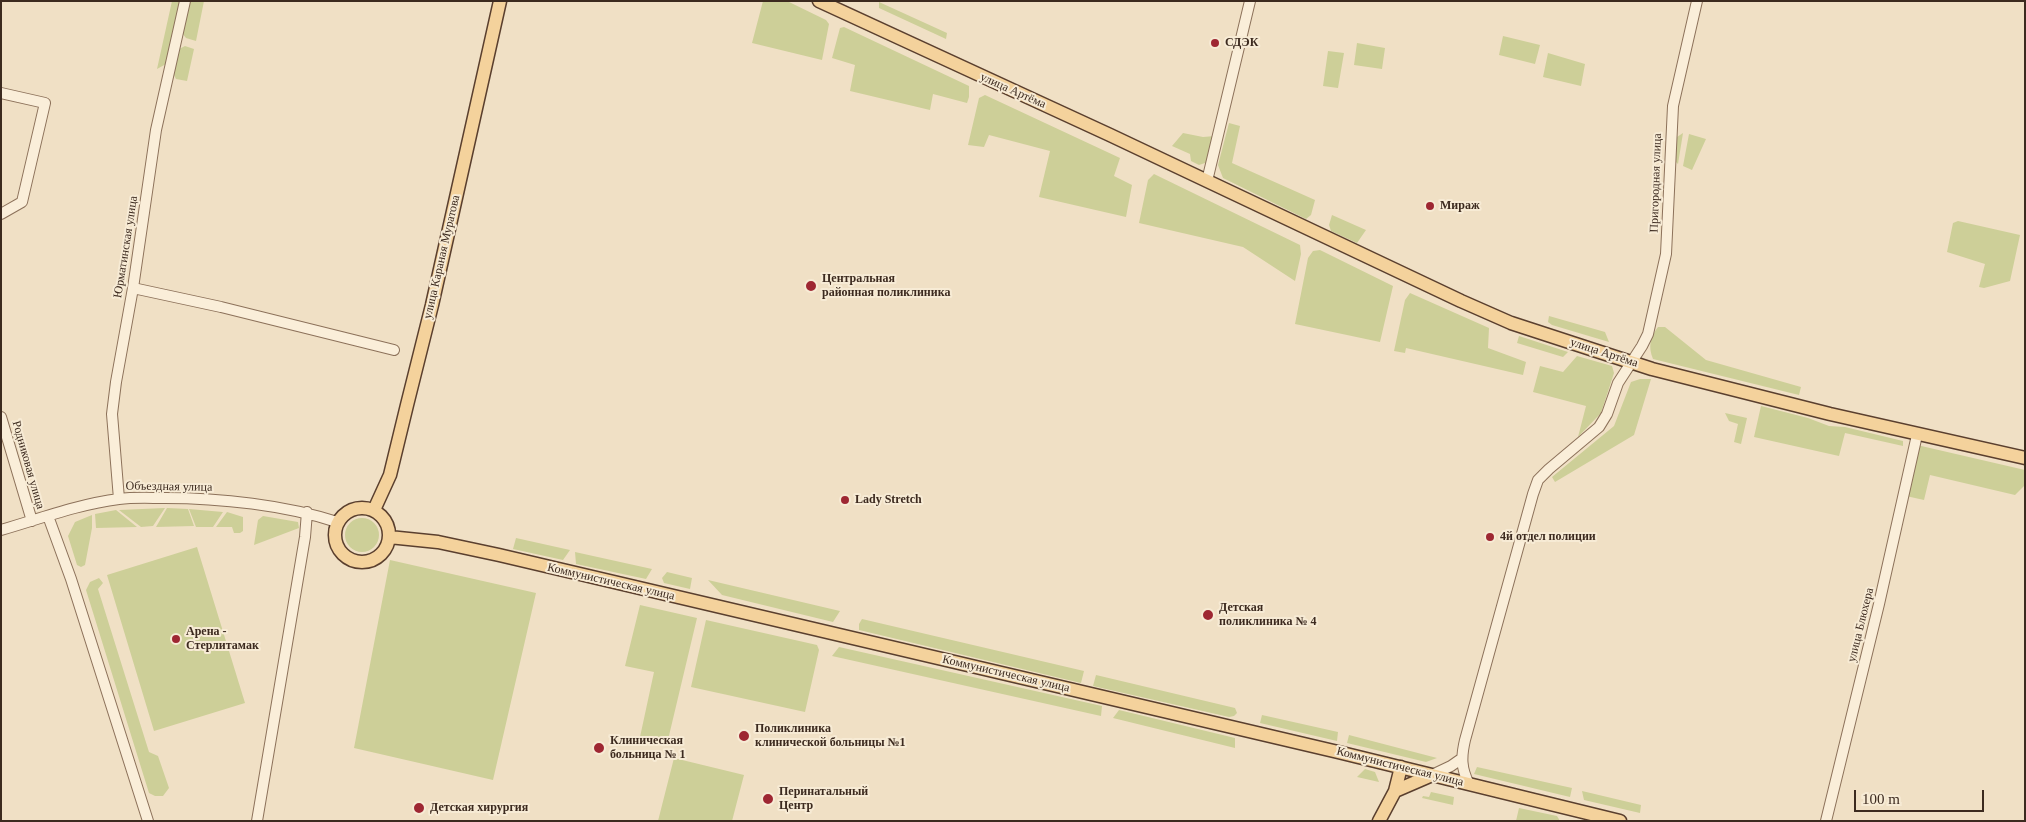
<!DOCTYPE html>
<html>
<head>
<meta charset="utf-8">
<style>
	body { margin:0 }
	#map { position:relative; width:2026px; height:822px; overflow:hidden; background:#f0e0c5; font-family:Georgia,serif }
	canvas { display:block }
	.frame { position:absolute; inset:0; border:2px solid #3c2a1f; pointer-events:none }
	.scale { position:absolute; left:1854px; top:790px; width:130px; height:22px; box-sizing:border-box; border:2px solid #3c2a1f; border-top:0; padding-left:6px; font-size:15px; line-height:18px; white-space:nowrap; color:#3c2a1f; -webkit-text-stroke:4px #f7ebd5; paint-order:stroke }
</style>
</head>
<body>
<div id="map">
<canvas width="2026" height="822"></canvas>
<div class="frame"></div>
<div class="scale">100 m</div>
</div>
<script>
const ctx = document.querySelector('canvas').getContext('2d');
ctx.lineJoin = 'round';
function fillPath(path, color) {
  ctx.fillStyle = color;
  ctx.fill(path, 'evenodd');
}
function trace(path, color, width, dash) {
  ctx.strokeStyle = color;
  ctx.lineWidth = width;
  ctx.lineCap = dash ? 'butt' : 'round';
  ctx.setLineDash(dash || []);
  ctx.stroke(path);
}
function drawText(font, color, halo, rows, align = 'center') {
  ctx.font = font + ' Georgia,serif';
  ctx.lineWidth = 4;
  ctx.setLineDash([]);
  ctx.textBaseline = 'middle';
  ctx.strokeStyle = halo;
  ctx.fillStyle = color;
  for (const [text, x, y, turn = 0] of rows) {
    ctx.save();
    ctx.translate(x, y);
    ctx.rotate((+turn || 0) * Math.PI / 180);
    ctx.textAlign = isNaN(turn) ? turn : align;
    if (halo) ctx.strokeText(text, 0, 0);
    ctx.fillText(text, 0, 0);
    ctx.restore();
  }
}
const green = new Path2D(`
	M 172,1 L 181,1 L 166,64 L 157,69 Z
	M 190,1 L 204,1 L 196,41 L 186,38 L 182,33 Z
	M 763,1 L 787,1 L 826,20 L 829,24 L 822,60 L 752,43 Z
	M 879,2 L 947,33 L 946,39 L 879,8 Z
	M 844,27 L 969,86 L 969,97 L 967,103 L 933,94 L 930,110 L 850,91 L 855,65 L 832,58 L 840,28 Z
	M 1503,36 L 1540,45 L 1535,64 L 1499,55 Z
	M 1357,43 L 1385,48 L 1382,69 L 1354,65 Z
	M 185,46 L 194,49 L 187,81 L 176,79 L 173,73 L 179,49 Z
	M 1328,51 L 1344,53 L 1338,88 L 1323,86 Z
	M 1548,53 L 1585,64 L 1581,86 L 1543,77 Z
	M 985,95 L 1120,158 L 1114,176 L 1132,185 L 1126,217 L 1039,197 L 1050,151 L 989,135 L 984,147 L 968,145 L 979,98 Z
	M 1229,123 L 1240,126 L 1232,163 L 1315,200 L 1311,215 L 1306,219 L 1223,178 L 1218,165 Z
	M 1183,133 L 1203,137 L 1215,136 L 1208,162 L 1199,165 L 1191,161 L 1190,154 L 1172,146 Z
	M 1683,133 L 1678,164 L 1675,161 L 1677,137 Z
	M 1689,134 L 1706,139 L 1692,170 L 1683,166 Z
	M 1154,174 L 1300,245 L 1301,254 L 1295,281 L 1243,247 L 1139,223 L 1148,180 Z
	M 1332,215 L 1366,230 L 1357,243 L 1331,231 L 1329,225 Z
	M 1958,221 L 2020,235 L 2010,281 L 1984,288 L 1979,287 L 1985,264 L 1947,252 L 1953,223 Z
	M 1320,250 L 1393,286 L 1380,342 L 1295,324 L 1308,258 L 1313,251 Z
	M 1410,293 L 1489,328 L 1488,348 L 1526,362 L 1523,375 L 1406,348 L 1405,353 L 1394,351 L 1405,300 Z
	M 1549,316 L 1605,332 L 1609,342 L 1552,325 L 1548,322 Z
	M 1658,327 L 1665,327 L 1706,360 L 1801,387 L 1799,395 L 1653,359 C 1648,347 1650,337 1658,327 Z
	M 1519,336 L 1568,352 L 1563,357 L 1517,343 Z
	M 1577,356 L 1612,366 L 1614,373 L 1601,413 L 1578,437 L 1586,406 L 1533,392 L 1540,366 L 1563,372 Z
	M 1640,379 L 1651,379 L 1634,435 L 1555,482 L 1552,477 L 1614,426 L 1631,382 Z
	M 1761,406 L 1808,418 L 1829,426 L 1845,427 L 1903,441 L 1903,446 L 1845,433 L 1839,456 L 1754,437 Z
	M 1725,413 L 1747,418 L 1741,444 L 1734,442 L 1738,424 L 1729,421 Z
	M 1917,445 L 2025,470 L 2025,485 L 2015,495 L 1930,475 L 1924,500 L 1906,496 Z
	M 165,508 L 153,526 L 141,527 L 119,510 Z
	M 167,508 L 188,509 L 194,526 L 156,527 Z
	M 189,509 L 223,512 L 213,527 L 196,527 Z
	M 116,510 L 137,527 L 96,528 L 95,514 Z
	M 227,512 L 243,517 L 243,531 L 240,533 L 234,533 L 232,527 L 216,527 Z
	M 92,515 L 92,528 L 85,565 L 81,567 L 77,565 L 68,536 L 75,522 Z
	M 263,516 L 298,522 L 299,528 L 254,545 L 258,520 Z
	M345 535a17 17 0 1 1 34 0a17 17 0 1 1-34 0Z
	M 516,538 L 570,550 L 563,560 L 513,549 Z
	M 197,547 L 245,703 L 154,731 L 107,575 Z
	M 575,552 L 652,569 L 646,579 L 576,564 Z
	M 390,560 L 536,593 L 493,780 L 354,748 Z
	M 667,572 L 692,578 L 690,589 L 664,583 L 662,578 Z
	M 99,578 L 103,583 L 98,589 L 149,752 L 158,756 L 169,788 L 163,796 L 155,796 L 149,793 L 86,590 L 90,582 Z
	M 708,580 L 840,611 L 833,622 L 722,595 Z
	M 640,605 L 697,618 L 667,744 L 640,737 L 654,672 L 625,666 Z
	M 862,619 L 1084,671 L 1081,683 L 859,630 L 859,624 Z
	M 706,620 L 817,645 L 819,650 L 805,712 L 691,687 Z
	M 839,647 L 1102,706 L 1101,716 L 832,656 Z
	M 1096,675 L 1235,708 L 1237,713 L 1234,716 L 1229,717 L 1093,686 Z
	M 1119,710 L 1235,738 L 1235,748 L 1113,718 Z
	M 1262,715 L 1338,732 L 1337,741 L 1260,723 Z
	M 1349,735 L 1437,758 L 1426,762 L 1347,743 Z
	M 674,758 L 744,775 L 732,821 L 658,821 Z
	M 1477,767 L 1572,788 L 1570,797 L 1474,774 Z
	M 1365,769 L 1375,772 L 1379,782 L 1357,777 Z
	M 1582,791 L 1641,805 L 1640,813 L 1584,800 Z
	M 1431,792 L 1454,797 L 1453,805 L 1422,798 L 1423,796 L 1429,797 Z
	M 1519,808 L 1557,816 L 1560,821 L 1516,821 Z`);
const minor = new Path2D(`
	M 1,93 L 45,103 L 22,202 L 1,214
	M 1207,181 L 1250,1
	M 133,288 L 221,307 L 394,350
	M 1,417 L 32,521
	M 119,499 L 112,414 L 116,382 L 133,288 L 156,130 L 185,1
	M 48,516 L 71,579 L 148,821
	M 1,530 C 39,519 79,504 119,499 C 134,497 150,498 165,498 C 220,498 285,505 337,522
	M 1432,775 L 1451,766 L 1461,759
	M 1469,784 C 1461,768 1461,757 1465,740 L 1533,494 L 1538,480 L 1549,469 L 1599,427 L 1607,414 L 1618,383 L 1642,346 L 1648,334 L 1666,254 L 1673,106 L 1697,1
	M 257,821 L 305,537 L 307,512
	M 1826,821 L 1879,604 L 1917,435`);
const major = new Path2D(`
	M 819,1 L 1110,135 L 1461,301 L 1511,323 L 1652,369 L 1830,414 L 2025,458
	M335 535a27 27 0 1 1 54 0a27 27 0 1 1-54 0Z
	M 374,510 L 390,475 L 407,405 L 432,305 L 500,1
	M 389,537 L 438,542 L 499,555 L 1338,752 L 1620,821
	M 1395,791 L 1432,775
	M 1379,821 L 1395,791 L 1401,767`);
const markers = [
	[1215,43,5,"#9e2732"],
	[1430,206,5,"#9e2732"],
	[811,286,6,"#9e2732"],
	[845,500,5,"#9e2732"],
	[1490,537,5,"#9e2732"],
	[1208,615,6,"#9e2732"],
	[176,639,5,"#9e2732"],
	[744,736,6,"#9e2732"],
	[599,748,6,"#9e2732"],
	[768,799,6,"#9e2732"],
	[419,808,6,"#9e2732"]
];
const poiNames = [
	["СДЭК",1225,43],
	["Мираж",1440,206],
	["Центральная",822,279],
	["районная поликлиника",822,293],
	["Lady Stretch",855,500],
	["4й отдел полиции",1500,537],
	["Детская",1219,608],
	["поликлиника № 4",1219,622],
	["Арена -",186,632],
	["Стерлитамак",186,646],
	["Поликлиника",755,729],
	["клинической больницы №1",755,743],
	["Клиническая",610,741],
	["больница № 1",610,755],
	["Перинатальный",779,792],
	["Центр",779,806],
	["Детская хирургия",430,808]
];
const streetNames = [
	["улица Артёма",1013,91,24],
	["Пригородная улица",1656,183,-88],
	["Юрматинская улица",126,247,-81],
	["улица Караная Муратова",442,257,-77],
	["улица Артёма",1604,353,18],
	["Родниковая улица",28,465,74],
	["Объездная улица",169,487,1],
	["Коммунистическая улица",611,582,13],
	["улица Блюхера",1861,625,-76],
	["Коммунистическая улица",1006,674,13],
	["Коммунистическая улица",1400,767,14]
];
fillPath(green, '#cdcf98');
trace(minor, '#8c715a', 12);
trace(major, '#5a3f2e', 15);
trace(minor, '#faeed9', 10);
trace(major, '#f4d29c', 12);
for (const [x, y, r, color] of markers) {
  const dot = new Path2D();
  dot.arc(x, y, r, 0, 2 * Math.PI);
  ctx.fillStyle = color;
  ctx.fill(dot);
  trace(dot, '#f7ebd5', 2);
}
drawText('bold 12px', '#3c2a1f', '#f7ebd5', poiNames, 'left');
drawText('12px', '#3c2a1f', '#f7ebd5', streetNames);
</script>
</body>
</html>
